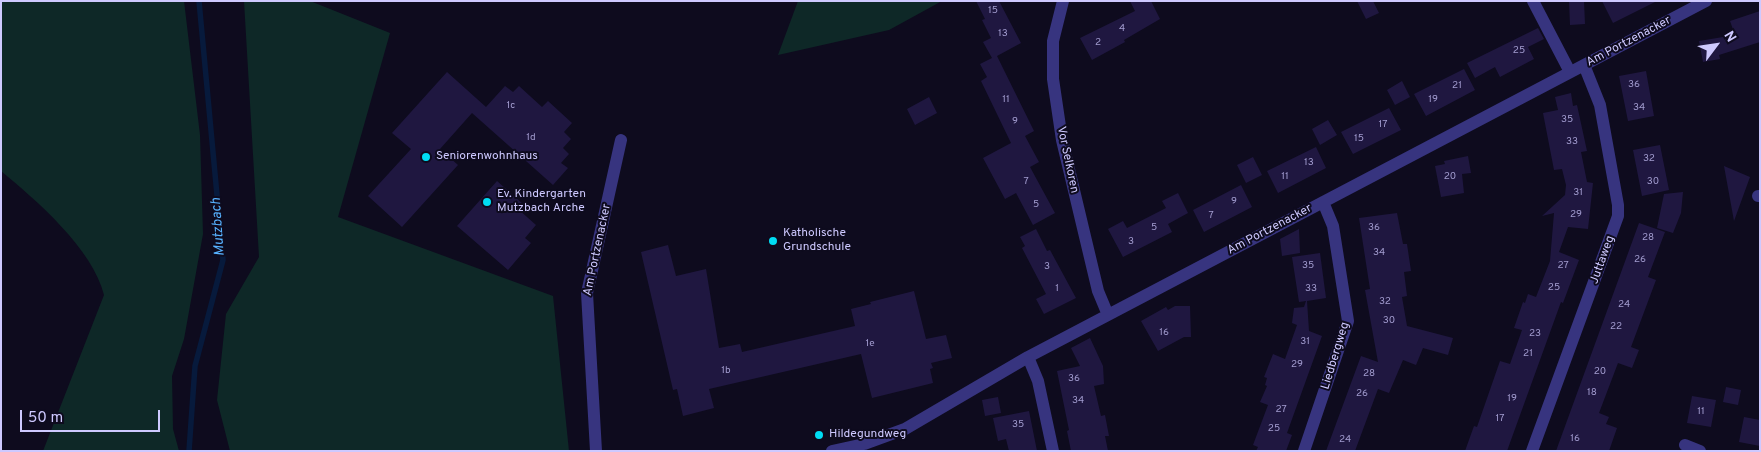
<!DOCTYPE html>
<html>
<head>
<meta charset="utf-8">
<style>
	body { margin:0 }
	#map { position:relative; width:1761px; height:452px; overflow:hidden; background:#0e0b1e; font-family:Overpass,sans-serif }
	canvas { display:block }
	.frame { position:absolute; inset:0; border:2px solid #cec9ff; pointer-events:none }
	.north { position:absolute; left:1691px; top:20px; width:50px; height:50px; -webkit-text-stroke:4px #0e0b1e; paint-order:stroke; rotate:59deg; font-size:14px; font-weight:700; line-height:20px; text-align:center; color:#cec9ff }
	.north::after { content:''; display:block; margin:auto; width:18px; height:22px; background:#cec9ff; clip-path:polygon(50% 0,100% 100%,50% 72%,0 100%) }
	.scale { position:absolute; left:20px; top:410px; width:140px; height:22px; box-sizing:border-box; border:2px solid #cec9ff; border-top:0; padding-left:6px; font-size:15px; line-height:18px; white-space:nowrap; color:#cec9ff; -webkit-text-stroke:4px #0e0b1e; paint-order:stroke }
</style>
</head>
<body>
<div id="map">
<canvas width="1761" height="452"></canvas>
<div class="frame"></div>
<div class="north">N</div>
<div class="scale">50 m</div>
</div>
<script>
const ctx = document.querySelector('canvas').getContext('2d');
ctx.lineJoin = 'round';
function fillPath(path, color) {
  ctx.fillStyle = color;
  ctx.fill(path, 'evenodd');
}
function trace(path, color, width, dash) {
  ctx.strokeStyle = color;
  ctx.lineWidth = width;
  ctx.lineCap = dash ? 'butt' : 'round';
  ctx.setLineDash(dash || []);
  ctx.stroke(path);
}
function drawText(font, color, halo, rows, align = 'center') {
  ctx.font = font + ' Overpass,sans-serif';
  ctx.lineWidth = 4;
  ctx.setLineDash([]);
  ctx.textBaseline = 'middle';
  ctx.strokeStyle = halo;
  ctx.fillStyle = color;
  for (const [text, x, y, turn = 0] of rows) {
    ctx.save();
    ctx.translate(x, y);
    ctx.rotate((+turn || 0) * Math.PI / 180);
    ctx.textAlign = isNaN(turn) ? turn : align;
    if (halo) ctx.strokeText(text, 0, 0);
    ctx.fillText(text, 0, 0);
    ctx.restore();
  }
}
const green = new Path2D(`
	M 1,1 L 184,1 L 200,135 L 203,234 L 184,339 L 172,376 L 173,429 L 179,451 L 43,451 L 104,295 C 93,249 36,200 1,171 Z
	M 244,1 L 310,1 L 390,33 L 338,217 L 553,296 L 569,451 L 230,451 L 217,400 L 226,314 L 259,257 Z
	M 798,1 L 942,1 L 889,30 L 778,55 Z`);
const stream = new Path2D(`
	M 189,451 L 195,366 L 223,260 L 199,1`);
const building = new Path2D(`
	M 976,1 L 999,1 L 1021,43 L 997,56 L 1034,131 L 1025,136 L 1039,162 L 1030,167 L 1055,213 L 1033,225 L 1016,193 L 1005,199 L 983,158 L 1011,143 L 981,81 L 987,77 L 980,64 L 992,58 L 983,42 L 991,38 L 982,20 L 985,19 Z
	M 1130,1 L 1151,1 L 1160,19 L 1124,40 L 1125,42 L 1092,60 L 1080,38 L 1135,11 Z
	M 1357,1 L 1373,1 L 1379,13 L 1366,19 Z
	M 1569,1 L 1584,1 L 1585,24 L 1570,25 Z
	M 1602,1 L 1657,1 L 1613,23 Z
	M 1760,11 L 1760,42 L 1719,55 L 1720,59 L 1703,62 L 1699,41 L 1735,35 L 1730,21 Z
	M 1538,28 L 1544,39 L 1528,47 L 1534,59 L 1500,77 L 1495,67 L 1475,78 L 1467,63 Z
	M 1464,69 L 1475,90 L 1426,116 L 1414,94 Z
	M 1646,71 L 1654,116 L 1628,121 L 1619,76 Z
	M 447,72 L 486,107 L 505,86 L 513,92 L 519,86 L 542,107 L 548,101 L 572,123 L 564,132 L 571,139 L 563,148 L 569,154 L 561,163 L 568,168 L 553,185 L 472,113 L 440,149 L 458,165 L 402,227 L 368,196 L 411,149 L 392,133 Z
	M 1402,81 L 1410,97 L 1395,105 L 1387,90 Z
	M 1571,93 L 1573,106 L 1577,105 L 1587,151 L 1581,152 L 1587,182 L 1593,183 L 1588,229 L 1568,227 L 1559,252 L 1579,260 L 1563,303 L 1561,302 L 1507,451 L 1465,451 L 1474,426 L 1477,427 L 1500,361 L 1510,364 L 1522,330 L 1514,328 L 1523,302 L 1525,303 L 1528,294 L 1536,297 L 1550,261 L 1554,213 L 1542,216 L 1565,195 L 1566,185 L 1562,169 L 1554,170 L 1543,113 L 1558,110 L 1555,97 Z
	M 929,97 L 937,113 L 915,125 L 907,109 Z
	M 1389,108 L 1401,130 L 1353,154 L 1341,132 Z
	M 1328,120 L 1337,135 L 1320,145 L 1312,129 Z
	M 1660,145 L 1669,190 L 1642,196 L 1633,150 Z
	M 1316,147 L 1326,168 L 1278,193 L 1267,171 Z
	M 1468,156 L 1471,173 L 1462,174 L 1464,193 L 1441,197 L 1435,166 L 1445,164 L 1444,161 Z
	M 1253,157 L 1262,175 L 1246,183 L 1237,165 Z
	M 1724,166 L 1750,177 L 1734,221 Z
	M 497,181 L 523,204 L 518,209 L 536,225 L 525,238 L 531,243 L 508,270 L 457,226 Z
	M 1241,185 L 1252,207 L 1204,232 L 1193,210 Z
	M 1683,192 L 1681,213 L 1673,233 L 1657,228 L 1664,194 Z
	M 1178,193 L 1188,213 L 1168,224 L 1172,232 L 1123,257 L 1108,229 L 1123,221 L 1127,228 L 1166,208 L 1162,201 Z
	M 1397,213 L 1403,244 L 1407,244 L 1411,271 L 1404,272 L 1407,296 L 1402,297 L 1407,326 L 1453,338 L 1448,355 L 1423,348 L 1416,365 L 1403,360 L 1389,393 L 1378,389 L 1355,451 L 1326,451 L 1361,356 L 1378,362 L 1365,290 L 1370,289 L 1359,218 Z
	M 1639,223 L 1665,232 L 1648,277 L 1656,280 L 1631,347 L 1639,350 L 1632,368 L 1618,363 L 1599,413 L 1609,417 L 1606,424 L 1617,428 L 1609,451 L 1556,451 Z
	M 1036,229 L 1047,251 L 1050,250 L 1076,298 L 1044,314 L 1036,299 L 1046,294 L 1022,248 L 1025,246 L 1020,237 Z
	M 1299,229 L 1300,253 L 1282,256 L 1280,239 Z
	M 668,245 L 676,276 L 706,269 L 719,348 L 740,344 L 742,352 L 855,326 L 851,309 L 871,304 L 870,302 L 914,291 L 926,339 L 946,335 L 952,358 L 931,363 L 933,368 L 930,369 L 933,383 L 872,398 L 861,354 L 709,389 L 714,408 L 683,416 L 677,389 L 673,390 L 641,252 Z
	M 1320,253 L 1326,298 L 1307,301 L 1309,331 L 1322,336 L 1287,433 L 1292,435 L 1286,451 L 1256,451 L 1258,447 L 1253,445 L 1268,405 L 1260,402 L 1267,386 L 1265,385 L 1267,378 L 1264,377 L 1273,354 L 1285,359 L 1297,325 L 1292,323 L 1294,308 L 1304,307 L 1306,301 L 1299,302 L 1292,257 Z
	M 1175,306 L 1190,306 L 1191,337 L 1184,337 L 1158,351 L 1141,321 L 1166,307 L 1168,310 Z
	M 1090,338 L 1103,366 L 1104,384 L 1094,386 L 1101,416 L 1105,415 L 1109,436 L 1105,436 L 1108,451 L 1071,451 L 1067,431 L 1069,430 L 1057,371 L 1080,366 L 1071,348 Z
	M 1726,387 L 1741,390 L 1738,405 L 1723,402 Z
	M 1692,396 L 1716,400 L 1711,427 L 1687,423 Z
	M 998,397 L 1001,413 L 985,416 L 982,400 Z
	M 1029,411 L 1037,451 L 1009,451 L 1006,439 L 998,441 L 993,418 Z
	M 1744,417 L 1760,420 L 1760,446 L 1739,442 Z`);
const street = new Path2D(`
	M 1063,1 L 1053,41 L 1053,79 L 1062,140 L 1098,291 L 1108,315
	M 1533,1 L 1570,72
	M 1758,196 L 1760,196
	M 1028,357 L 1038,381 L 1053,451
	M 1685,445 L 1700,451
	M 596,451 L 587,293 L 621,140
	M 832,451 L 864,444 L 905,429 L 1028,357 L 1706,1
	M 1304,451 L 1348,321 L 1333,226 L 1323,202
	M 1532,451 L 1618,216 L 1618,205 L 1600,105 L 1584,65`);
const markers = [
	[426,157,5,"#00ddf4"],
	[487,202,5,"#00ddf4"],
	[773,241,5,"#00ddf4"],
	[819,435,5,"#00ddf4"]
];
const numberNames = [
	["15",993,11],
	["4",1122,29],
	["13",1003,34],
	["2",1098,43],
	["25",1519,51],
	["36",1634,85],
	["21",1457,86],
	["11",1006,100],
	["19",1433,100],
	["1c",511,106],
	["34",1639,108],
	["35",1567,120],
	["9",1015,122],
	["17",1383,125],
	["1d",531,138],
	["15",1359,139],
	["33",1572,142],
	["32",1649,159],
	["13",1309,163],
	["11",1285,177],
	["20",1450,177],
	["7",1026,182],
	["30",1653,182],
	["31",1578,193],
	["9",1234,202],
	["5",1036,205],
	["29",1576,215],
	["7",1211,216],
	["5",1154,228],
	["36",1374,228],
	["28",1648,238],
	["3",1131,242],
	["34",1379,253],
	["26",1640,260],
	["35",1308,266],
	["27",1563,266],
	["3",1047,267],
	["25",1554,288],
	["1",1057,289],
	["33",1311,289],
	["32",1385,302],
	["24",1624,305],
	["30",1389,321],
	["22",1616,327],
	["16",1164,333],
	["23",1535,334],
	["31",1305,342],
	["1e",870,344],
	["21",1528,354],
	["29",1297,365],
	["1b",726,371],
	["20",1600,372],
	["28",1369,374],
	["36",1074,379],
	["18",1592,393],
	["26",1362,394],
	["19",1512,399],
	["34",1078,401],
	["27",1281,410],
	["11",1701,412],
	["17",1500,419],
	["35",1018,425],
	["25",1274,429],
	["16",1575,439],
	["24",1345,440]
];
const streetNames = [
	["Am Portzenacker",1629,42,-28],
	["Vor Selkoren",1067,160,78],
	["Am Portzenacker",1270,230,-28],
	["Am Portzenacker",598,250,-78],
	["Juttaweg",1603,260,-70],
	["Liedbergweg",1336,356,-73]
];
const poiNames = [
	["Seniorenwohnhaus",436,157],
	["Ev. Kindergarten",497,195],
	["Mutzbach Arche",497,209],
	["Katholische",783,234],
	["Grundschule",783,248],
	["Hildegundweg",829,435]
];
const waterNames = [
	["Mutzbach",219,227,-94]
];
fillPath(green, '#0e2827');
trace(stream, '#071a3c', 5.5);
fillPath(building, '#1f1740');
trace(street, '#37347f', 12);
for (const [x, y, r, color] of markers) {
  const dot = new Path2D();
  dot.arc(x, y, r, 0, 2 * Math.PI);
  ctx.fillStyle = color;
  ctx.fill(dot);
  trace(dot, '#0e0b1e', 2);
}
drawText('10px', '#a29ccf', null, numberNames);
drawText('12px', '#cec9ff', '#0e0b1e', streetNames);
drawText('12px', '#cec9ff', '#0e0b1e', poiNames, 'left');
drawText('italic 14px', '#57b2ff', '#0e0b1e', waterNames);
</script>
</body>
</html>
